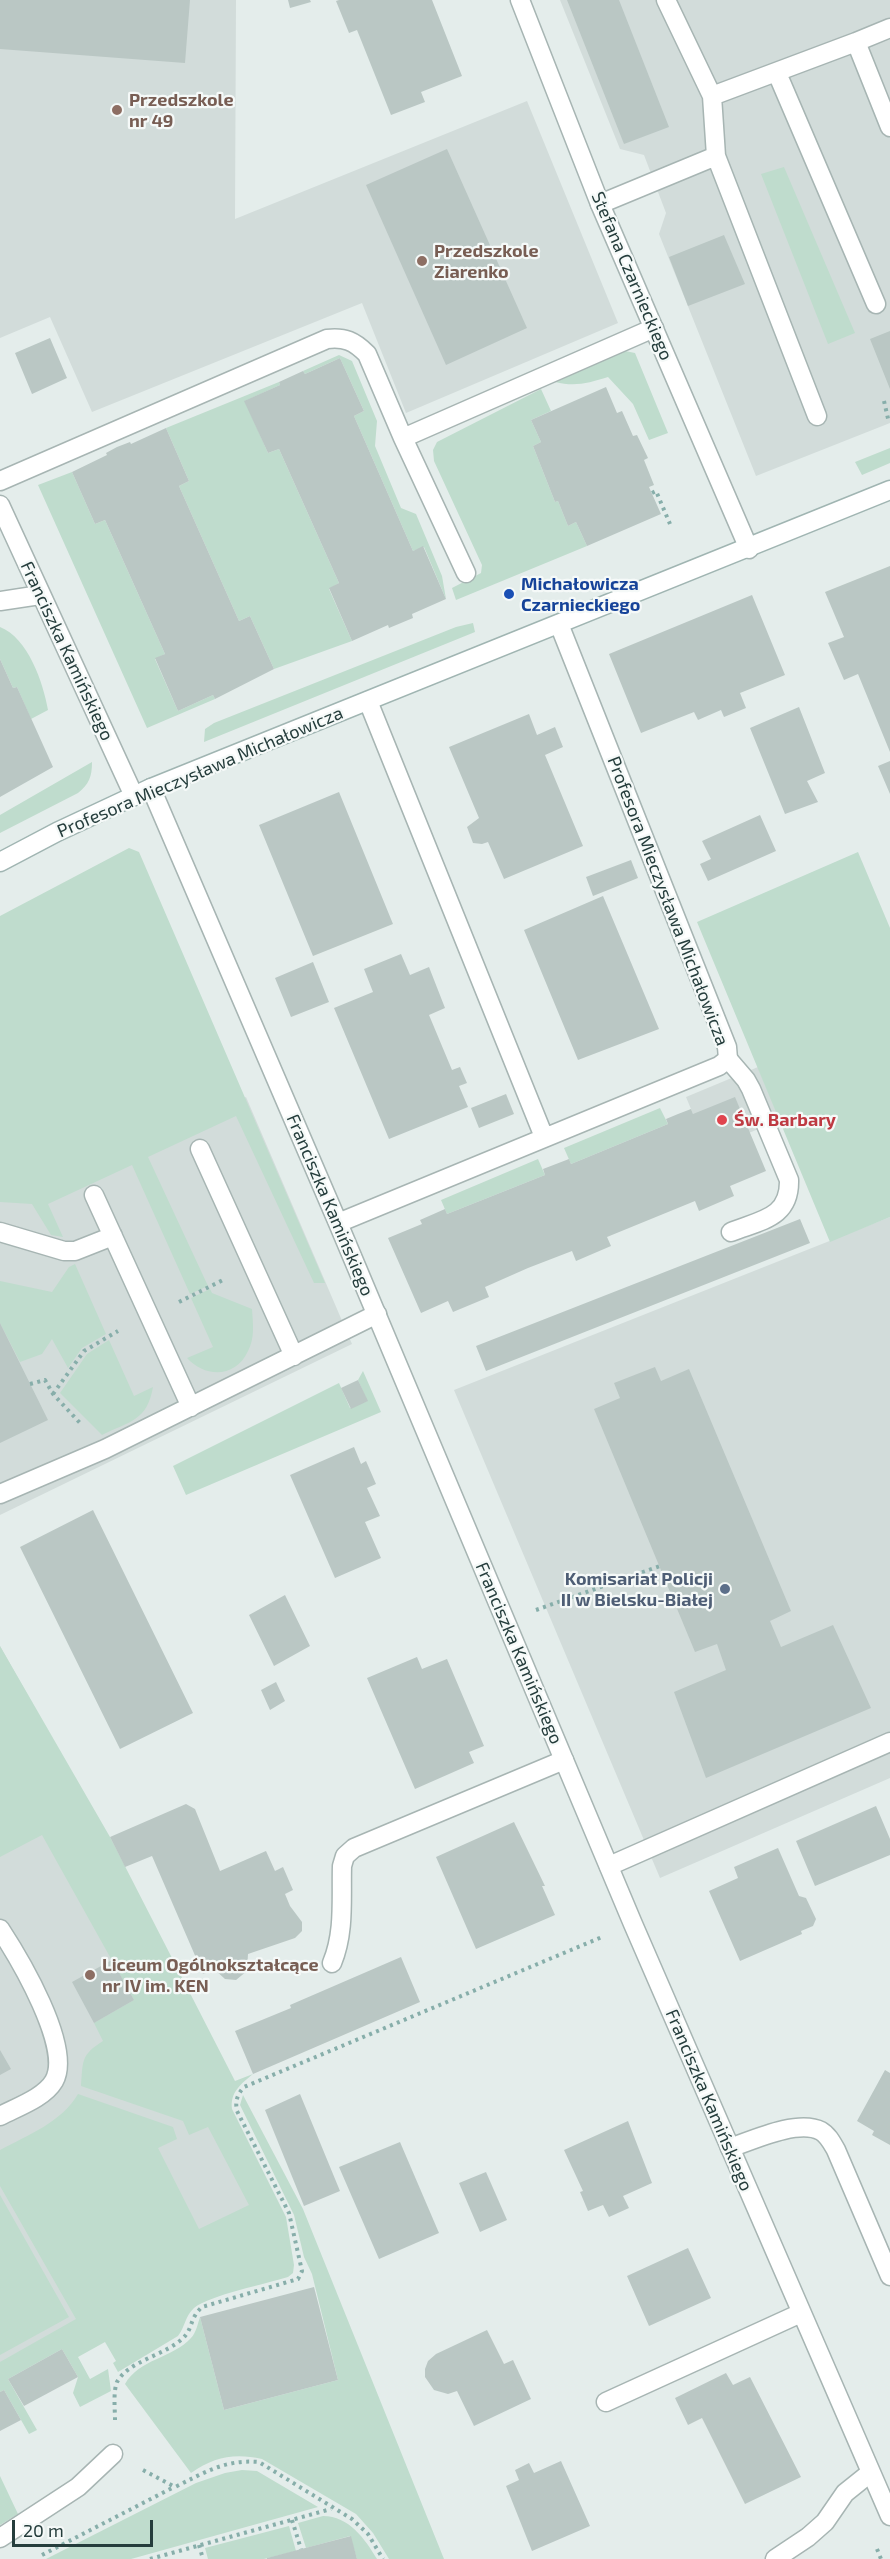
<!DOCTYPE html>
<html>
<head>
<meta charset="utf-8">
<style>
	body { margin:0 }
	#map { position:relative; width:890px; height:2559px; overflow:hidden; background:#e4edeb; font-family:"Exo 2",sans-serif }
	canvas { display:block }
	.scale { position:absolute; left:12px; top:2520px; width:141px; height:27px; box-sizing:border-box; border:3px solid #253d3c; border-top:0; padding-left:8px; font-size:18px; line-height:21px; white-space:nowrap; color:#253d3c; -webkit-text-stroke:4px #f5f9f8; paint-order:stroke }
</style>
</head>
<body>
<div id="map">
<canvas width="890" height="2559"></canvas>
<div class="scale">20 m</div>
</div>
<script>
const ctx = document.querySelector('canvas').getContext('2d');
ctx.lineJoin = 'round';
function fillPath(path, color) {
  ctx.fillStyle = color;
  ctx.fill(path, 'evenodd');
}
function trace(path, color, width, dash) {
  ctx.strokeStyle = color;
  ctx.lineWidth = width;
  ctx.lineCap = dash ? 'butt' : 'round';
  ctx.setLineDash(dash || []);
  ctx.stroke(path);
}
function drawText(font, color, halo, rows, align = 'center') {
  ctx.font = font + ' "Exo 2",sans-serif';
  ctx.lineWidth = 4.5;
  ctx.setLineDash([]);
  ctx.textBaseline = 'middle';
  ctx.strokeStyle = halo;
  ctx.fillStyle = color;
  for (const [text, x, y, turn = 0] of rows) {
    ctx.save();
    ctx.translate(x, y);
    ctx.rotate((+turn || 0) * Math.PI / 180);
    ctx.textAlign = isNaN(turn) ? turn : align;
    if (halo) ctx.strokeText(text, 0, 0);
    ctx.fillText(text, 0, 0);
    ctx.restore();
  }
}
const built = new Path2D(`
	M 0,0 L 236,0 L 235,219 L 527,101 L 618,323 L 406,413 L 362,303 L 92,412 L 50,317 L 0,338 Z
	M 560,0 L 890,0 L 890,423 L 756,476 L 659,234 L 666,213 L 644,155 L 620,149 Z
	M 758,1067 L 780,1120 L 708,1150 L 686,1097 Z
	M 246,1097 L 352,1344 L 0,1515 L 0,1190 Z
	M 890,1217 L 890,1778 L 660,1878 L 454,1390 Z
	M 0,1646 L 125,1867 L 223,2111 L 279,2222 L 0,2379 Z`);
const green = new Path2D(`
	M 784,167 L 855,333 L 828,344 L 761,174 Z
	M 625,351 L 635,353 L 668,433 L 649,440 L 633,404 L 608,377 C 589,383 575,387 555,382 Z
	M 339,355 L 352,361 L 377,421 L 375,446 L 401,508 L 416,514 L 442,576 L 446,599 L 424,547 L 413,551 L 354,416 L 364,411 L 340,358 L 305,374 L 303,371 Z
	M 279,382 L 280,385 L 245,401 L 268,453 L 279,449 L 339,583 L 329,589 L 352,641 L 274,669 L 250,616 L 239,621 L 179,486 L 189,481 L 166,428 Z
	M 541,389 L 551,411 L 531,420 L 541,442 L 533,446 L 555,502 L 558,501 L 568,526 L 576,522 L 587,546 L 456,600 L 452,588 L 481,573 L 482,565 L 434,461 L 433,450 L 437,442 Z
	M 890,448 L 890,463 L 862,475 L 855,462 Z
	M 72,472 L 95,524 L 105,520 L 165,654 L 155,659 L 178,711 L 213,695 L 215,699 L 147,728 L 38,485 Z
	M 473,623 L 475,632 L 204,742 L 205,729 L 214,723 L 456,627 Z
	M 0,627 C 28,638 43,682 48,710 L 31,719 L 17,687 L 13,688 L 0,659 Z
	M 92,762 C 92,777 89,784 78,793 L 0,833 L 0,815 Z
	M 129,848 L 139,852 L 325,1283 L 314,1283 L 236,1116 L 148,1157 L 208,1286 L 190,1294 L 132,1165 L 48,1204 L 63,1237 L 51,1235 L 32,1204 L 0,1202 L 0,916 Z
	M 858,852 L 890,928 L 890,1217 L 830,1242 L 697,922 Z
	M 660,1108 L 668,1124 L 571,1164 L 564,1148 Z
	M 538,1159 L 545,1175 L 447,1214 L 441,1200 Z
	M 75,1264 L 106,1334 L 82,1348 L 68,1368 L 52,1339 L 42,1354 L 20,1362 L 0,1323 L 0,1281 L 52,1292 L 69,1267 Z
	M 210,1289 L 212,1293 L 252,1309 C 253,1324 255,1338 248,1351 C 236,1378 205,1378 187,1358 L 213,1347 L 191,1298 Z
	M 109,1340 L 134,1396 L 153,1387 C 147,1421 130,1421 102,1435 L 60,1393 L 87,1354 Z
	M 363,1371 L 381,1412 L 186,1495 L 173,1466 L 339,1383 L 350,1408 L 367,1401 L 358,1380 Z
	M 0,1646 L 110,1837 L 235,2081 L 253,2074 C 241,2084 230,2092 232,2109 L 286,2217 L 294,2265 L 293,2273 L 288,2277 C 266,2284 210,2295 194,2308 C 185,2316 185,2327 178,2336 L 118,2372 L 113,2363 L 116,2361 L 105,2342 L 78,2357 L 90,2379 L 108,2369 L 111,2391 L 80,2407 L 73,2393 L 78,2377 L 62,2349 L 8,2379 L 37,2430 L 29,2434 L 4,2390 L 0,2392 L 0,2362 L 76,2319 L 0,2186 L 0,2150 C 28,2135 62,2122 78,2094 L 173,2127 L 177,2139 L 158,2148 L 199,2229 L 249,2205 L 208,2127 L 189,2135 L 183,2121 L 81,2086 C 83,2060 81,2055 103,2041 L 94,2023 L 134,2000 L 42,1835 L 0,1857 Z
	M 243,2095 L 303,2209 L 444,2559 L 389,2559 L 373,2533 L 356,2514 L 262,2459 C 234,2453 214,2457 191,2473 L 125,2384 C 139,2359 173,2358 191,2338 C 196,2333 198,2323 200,2317 L 224,2410 L 338,2380 L 312,2274 L 304,2257 L 294,2215 L 240,2105 Z
	M 0,2195 L 69,2317 L 0,2355 Z
	M 242,2470 L 257,2471 L 318,2507 L 131,2559 L 46,2559 L 196,2483 L 225,2473 Z
	M 0,2476 L 18,2514 L 0,2525 Z
	M 323,2516 C 349,2516 365,2539 377,2559 L 357,2559 L 350,2536 L 306,2548 L 298,2523 Z
	M 289,2526 L 296,2551 L 264,2559 L 208,2559 L 205,2548 Z`);
const building = new Path2D(`
	M 0,0 L 190,0 L 185,63 L 0,49 Z
	M 288,0 L 310,0 L 311,2 L 290,8 Z
	M 339,0 L 432,0 L 462,76 L 421,92 L 425,102 L 391,115 L 357,30 L 349,33 L 336,1 Z
	M 567,0 L 619,0 L 669,127 L 624,144 Z
	M 447,149 L 527,328 L 446,365 L 366,185 Z
	M 724,235 L 745,284 L 688,306 L 669,257 Z
	M 890,331 L 890,389 L 870,339 Z
	M 50,338 L 67,378 L 32,394 L 15,353 Z
	M 340,358 L 364,411 L 354,416 L 413,551 L 423,546 L 446,599 L 412,614 L 413,618 L 389,628 L 388,625 L 352,641 L 329,588 L 339,583 L 279,449 L 268,453 L 244,401 L 280,385 L 279,382 L 303,371 L 305,374 Z
	M 606,387 L 617,413 L 622,411 L 633,436 L 637,435 L 648,458 L 644,460 L 654,485 L 649,487 L 661,514 L 587,546 L 576,522 L 568,526 L 558,501 L 555,502 L 533,446 L 541,442 L 531,420 Z
	M 166,428 L 189,481 L 179,486 L 239,621 L 250,616 L 274,669 L 215,699 L 213,695 L 178,711 L 155,658 L 165,654 L 105,520 L 95,524 L 72,472 L 107,455 L 106,453 L 117,447 L 130,442 L 131,444 Z
	M 890,566 L 890,752 L 858,674 L 844,680 L 828,643 L 844,637 L 825,592 Z
	M 752,595 L 785,675 L 740,693 L 746,708 L 724,717 L 721,710 L 698,720 L 694,712 L 641,733 L 609,654 Z
	M 0,659 L 13,688 L 17,687 L 53,767 L 0,797 Z
	M 799,707 L 825,773 L 807,781 L 818,802 L 785,814 L 750,728 Z
	M 529,714 L 537,735 L 555,727 L 563,747 L 545,755 L 583,846 L 504,879 L 488,842 L 482,844 L 473,843 L 467,827 L 479,818 L 449,747 Z
	M 890,761 L 890,794 L 878,766 Z
	M 339,792 L 393,924 L 313,956 L 259,825 Z
	M 760,815 L 776,851 L 708,881 L 700,864 L 711,859 L 702,841 Z
	M 631,860 L 638,878 L 593,896 L 586,877 Z
	M 603,896 L 659,1029 L 578,1060 L 524,930 Z
	M 401,954 L 410,975 L 429,967 L 445,1008 L 429,1015 L 452,1070 L 460,1067 L 467,1083 L 459,1086 L 468,1107 L 389,1139 L 334,1008 L 373,992 L 364,969 Z
	M 313,962 L 329,1002 L 291,1017 L 275,978 Z
	M 506,1094 L 514,1114 L 479,1128 L 471,1108 Z
	M 735,1097 L 766,1171 L 730,1186 L 734,1196 L 699,1211 L 695,1201 L 607,1237 L 611,1246 L 576,1261 L 572,1251 L 528,1268 L 485,1287 L 489,1297 L 453,1312 L 448,1301 L 421,1313 L 388,1238 L 422,1224 L 420,1220 L 445,1209 L 447,1214 L 545,1175 L 543,1169 L 569,1159 L 571,1164 L 668,1124 L 666,1119 L 678,1114 L 691,1109 L 693,1114 Z
	M 800,1219 L 810,1243 L 486,1371 L 476,1346 Z
	M 0,1323 L 48,1420 L 0,1443 Z
	M 655,1367 L 661,1381 L 689,1369 L 791,1611 L 770,1621 L 781,1647 L 833,1625 L 871,1708 L 706,1778 L 674,1692 L 726,1670 L 717,1644 L 695,1652 L 594,1409 L 620,1398 L 614,1383 Z
	M 358,1380 L 368,1401 L 351,1409 L 341,1388 Z
	M 354,1447 L 361,1464 L 366,1461 L 376,1484 L 367,1488 L 380,1516 L 365,1522 L 381,1558 L 335,1578 L 290,1475 Z
	M 93,1510 L 193,1713 L 120,1749 L 20,1547 Z
	M 285,1595 L 310,1646 L 274,1666 L 249,1615 Z
	M 417,1657 L 422,1669 L 447,1659 L 484,1746 L 469,1752 L 474,1763 L 415,1789 L 367,1678 Z
	M 276,1682 L 285,1701 L 270,1710 L 261,1690 Z
	M 186,1804 L 195,1809 L 220,1871 L 266,1851 L 275,1871 L 283,1867 L 293,1890 L 285,1894 L 290,1906 L 302,1922 L 302,1931 L 295,1938 L 248,1954 L 247,1971 L 236,1980 L 225,1979 L 214,1969 L 203,1974 L 152,1856 L 125,1867 L 110,1837 Z
	M 876,1806 L 890,1839 L 890,1855 L 815,1886 L 796,1841 Z
	M 514,1822 L 545,1886 L 542,1886 L 555,1915 L 476,1949 L 436,1857 Z
	M 778,1848 L 799,1896 L 806,1898 L 816,1919 L 813,1926 L 801,1931 L 802,1934 L 740,1961 L 709,1891 L 738,1878 L 734,1867 Z
	M 401,1957 L 420,2002 L 253,2074 L 235,2031 L 291,2008 L 290,2005 Z
	M 112,1960 L 134,2000 L 94,2023 L 72,1982 Z
	M 0,2050 L 11,2069 L 0,2075 Z
	M 885,2070 L 890,2073 L 890,2145 L 872,2135 L 874,2131 L 857,2121 Z
	M 300,2094 L 340,2191 L 304,2206 L 265,2110 Z
	M 628,2121 L 652,2183 L 623,2196 L 629,2208 L 609,2217 L 603,2205 L 588,2211 L 580,2192 L 583,2191 L 564,2150 Z
	M 400,2142 L 439,2233 L 379,2259 L 339,2167 Z
	M 486,2172 L 507,2220 L 480,2232 L 459,2183 Z
	M 688,2248 L 711,2298 L 649,2326 L 627,2276 Z
	M 314,2287 L 338,2380 L 224,2410 L 200,2317 Z
	M 487,2330 L 504,2364 L 513,2360 L 531,2399 L 474,2426 L 457,2391 L 448,2394 L 434,2390 L 425,2377 L 425,2369 L 428,2361 L 436,2354 Z
	M 62,2349 L 78,2377 L 24,2406 L 8,2379 Z
	M 726,2373 L 733,2385 L 750,2377 L 801,2477 L 745,2504 L 702,2418 L 688,2425 L 675,2398 Z
	M 4,2390 L 21,2420 L 0,2431 L 0,2392 Z
	M 561,2461 L 590,2526 L 532,2551 L 506,2486 L 519,2480 L 515,2470 L 529,2463 L 534,2473 Z
	M 351,2536 L 357,2559 L 267,2559 L 267,2558 Z`);
const path = new Path2D(`
	M 884,401 L 889,423
	M 652,493 L 656,491 L 670,524
	M 179,1302 L 223,1280
	M 30,1384 L 45,1380 L 53,1394 L 80,1423
	M 53,1394 L 84,1351 L 118,1331
	M 536,1610 L 660,1566
	M 115,2420 C 115,2409 113,2392 117,2382 C 128,2361 166,2355 183,2338 C 193,2329 189,2319 202,2307 L 298,2279 L 302,2271 L 289,2213 L 237,2111 C 235,2101 237,2095 244,2087 L 602,1937
	M 143,2470 L 175,2487 C 204,2473 225,2459 259,2462 L 352,2519 L 368,2534 L 383,2559
	M 292,2520 L 301,2549
	M 199,2545 L 203,2559
	M 877,2549 L 881,2559
	M 42,2555 L 174,2487
	M 150,2559 L 331,2509`);
const lane = new Path2D(`
	M 666,0 L 712,96
	M 856,42 L 890,28
	M 777,73 L 876,304
	M 600,204 L 716,156
	M 817,416 L 716,156 L 712,96 L 856,42 L 890,127
	M 0,481 L 327,339 C 345,337 354,341 367,354 L 403,438
	M 466,573 L 403,438 L 654,328
	M 0,601 L 40,595
	M 728,1059 L 746,1080 L 751,1089 L 789,1180 C 790,1218 761,1220 731,1232
	M 200,1149 L 294,1356
	M 94,1195 L 191,1407
	M 0,1232 L 64,1251 L 75,1251 L 113,1236
	M 0,1494 L 105,1449 L 377,1314
	M 609,1866 L 890,1742
	M 0,1929 C 19,1958 73,2048 54,2081 C 44,2098 17,2107 0,2116
	M 332,1963 C 345,1932 341,1898 342,1866 L 345,1856 L 354,1848 L 564,1760
	M 730,2148 C 753,2140 798,2119 821,2131 C 828,2135 832,2143 836,2150 L 890,2276
	M 606,2402 L 801,2313
	M 775,2559 L 808,2537 L 825,2522 L 845,2493 L 870,2473`);
const street = new Path2D(`
	M 520,0 L 600,204 L 749,549
	M 0,505 L 134,796
	M 368,701 L 544,1137
	M 151,788 L 338,1223 L 633,1924 L 890,2516
	M 338,1223 L 719,1066 L 728,1059 L 727,1047 L 559,624
	M 0,2538 L 78,2487 L 113,2454`);
const secondary = new Path2D(`
	M 0,862 L 57,832 L 151,788 L 890,490`);
const markers = [
	[117,110,6,"#8d6e63"],
	[422,261,6,"#8d6e63"],
	[509,594,6,"#1a4fb4"],
	[722,1120,6,"#e0444e"],
	[725,1589,6,"#5c6f8a"],
	[90,1975,6,"#8d6e63"]
];
const educationNames = [
	["Przedszkole",129,100],
	["nr 49",129,121],
	["Przedszkole",434,251],
	["Ziarenko",434,272],
	["Liceum Ogólnokształcące",102,1965],
	["nr IV im. KEN",102,1986]
];
const streetNames = [
	["Stefana Czarnieckiego",632,276,67],
	["Franciszka Kamińskiego",67,651,65],
	["Profesora Mieczysława Michałowicza",200,772,-23],
	["Profesora Mieczysława Michałowicza",668,901,69],
	["Franciszka Kamińskiego",330,1205,67],
	["Franciszka Kamińskiego",519,1653,67],
	["Franciszka Kamińskiego",709,2100,67]
];
const transitNames = [
	["Michałowicza",521,584],
	["Czarnieckiego",521,605]
];
const healthNames = [
	["Św. Barbary",734,1120]
];
const serviceNames = [
	["Komisariat Policji",713,1579],
	["II w Bielsku-Białej",713,1600]
];
fillPath(built, '#d2dcda');
fillPath(green, '#bfdccd');
fillPath(building, '#bac7c4');
trace(lane, '#a7b5b3', 21);
trace(street, '#a7b5b3', 21);
trace(secondary, '#a0b5b2', 21);
trace(path, '#87aeaa', 4, [3, 4.5]);
trace(lane, '#fff', 18);
trace(street, '#fff', 18);
trace(secondary, '#fff', 18);
for (const [x, y, r, color] of markers) {
  const dot = new Path2D();
  dot.arc(x, y, r, 0, 2 * Math.PI);
  ctx.fillStyle = color;
  ctx.fill(dot);
  trace(dot, '#f5f9f8', 2);
}
drawText('bold 18px', '#785e54', '#f5f9f8', educationNames, 'left');
drawText('18px', '#253d3c', '#f5f9f8', streetNames);
drawText('bold 18px', '#164399', '#f5f9f8', transitNames, 'left');
drawText('bold 18px', '#be3a42', '#f5f9f8', healthNames, 'left');
drawText('bold 18px', '#4e5e75', '#f5f9f8', serviceNames, 'right');
</script>
</body>
</html>
